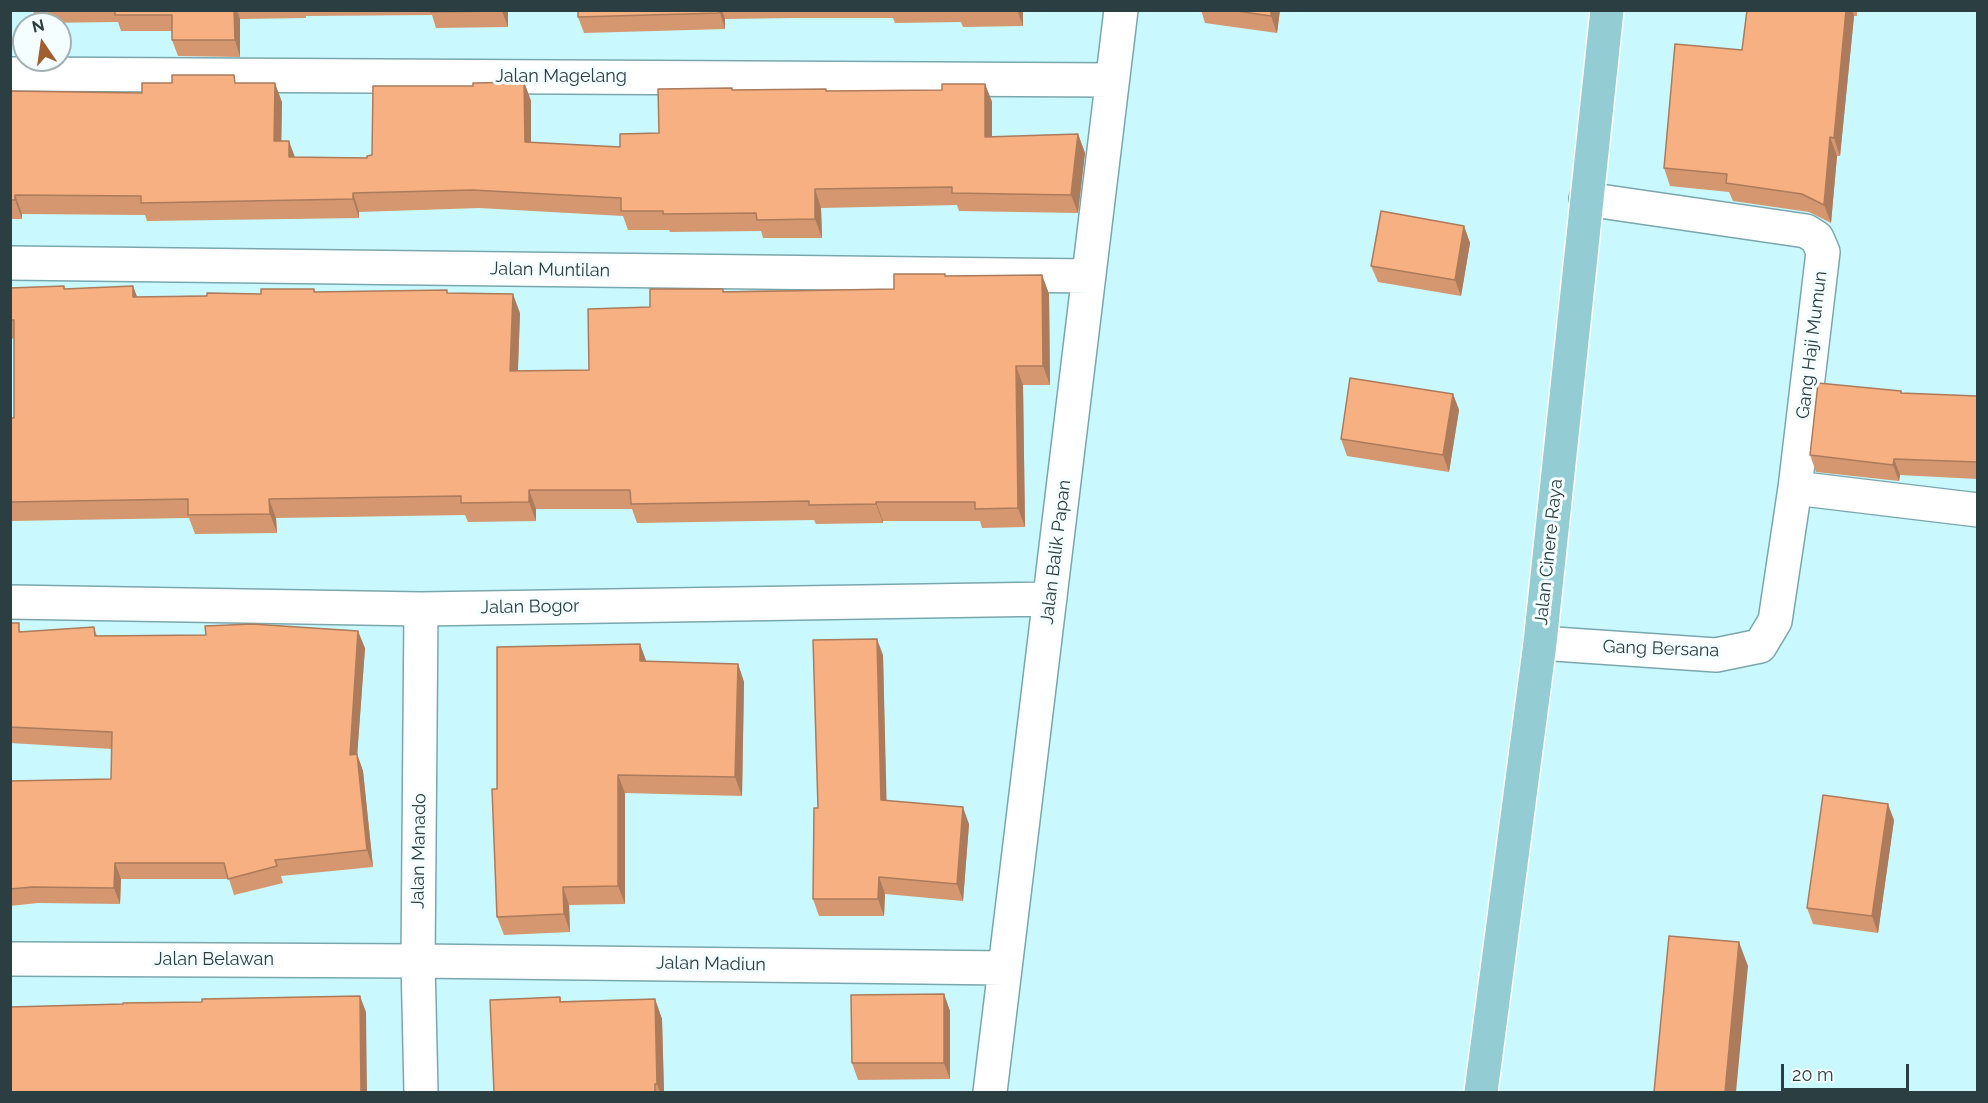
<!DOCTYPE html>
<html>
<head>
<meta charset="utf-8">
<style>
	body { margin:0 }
	#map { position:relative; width:1988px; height:1103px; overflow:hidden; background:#c9f8fe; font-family:Raleway,sans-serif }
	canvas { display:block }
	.frame { position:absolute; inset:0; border:12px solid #2b3e41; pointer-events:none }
	.north { position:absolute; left:12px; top:12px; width:60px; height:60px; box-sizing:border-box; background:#f4fdff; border:2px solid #a4b1b3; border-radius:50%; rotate:347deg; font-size:16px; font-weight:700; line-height:24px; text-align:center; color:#2b3e41 }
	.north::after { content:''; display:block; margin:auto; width:21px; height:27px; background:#a25f2e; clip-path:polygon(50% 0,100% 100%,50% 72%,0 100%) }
	.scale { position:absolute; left:1781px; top:1064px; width:128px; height:27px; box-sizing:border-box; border:3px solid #2b3e41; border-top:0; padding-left:8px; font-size:18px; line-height:21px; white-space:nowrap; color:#2b3e41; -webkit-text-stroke:4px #f4fdff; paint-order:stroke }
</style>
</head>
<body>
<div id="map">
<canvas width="1988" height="1103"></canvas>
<div class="frame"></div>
<div class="north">N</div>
<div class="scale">20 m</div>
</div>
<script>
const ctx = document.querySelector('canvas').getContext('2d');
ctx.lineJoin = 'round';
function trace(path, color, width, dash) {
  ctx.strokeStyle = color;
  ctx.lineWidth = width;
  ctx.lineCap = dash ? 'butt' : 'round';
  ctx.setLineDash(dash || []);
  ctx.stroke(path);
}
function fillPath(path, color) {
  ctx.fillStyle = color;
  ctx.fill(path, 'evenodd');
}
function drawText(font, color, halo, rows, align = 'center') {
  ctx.font = font + ' Raleway,sans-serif';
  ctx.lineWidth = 6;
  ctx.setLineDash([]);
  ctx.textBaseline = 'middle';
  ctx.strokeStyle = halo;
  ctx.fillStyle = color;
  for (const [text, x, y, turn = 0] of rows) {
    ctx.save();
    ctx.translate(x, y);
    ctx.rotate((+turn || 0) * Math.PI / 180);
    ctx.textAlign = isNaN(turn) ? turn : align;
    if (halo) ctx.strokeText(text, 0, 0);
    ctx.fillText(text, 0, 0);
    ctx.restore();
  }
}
const minor = new Path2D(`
	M 10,74 L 1112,80
	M 10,263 L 1089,276
	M 1795,488 L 1978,510
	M 10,602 L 421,609 L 1050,599
	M 1540,643 L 1716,655 L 1760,646 L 1775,621 L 1795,488 L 1823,252 L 1817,238 L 1806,231 L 1586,199
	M 10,959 L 418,961 L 1005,968
	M 421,1092 L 418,961 L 421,609
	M 990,1092 L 1121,10`);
const major = new Path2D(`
	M 1481,1092 L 1540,643 L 1607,10`);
const wall = new Path2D(`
	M 33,10 L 508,10 L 508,27 L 436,28 L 432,15 L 306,16 L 306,18 L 240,19 L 240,57 L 178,56 L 172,40 L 172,31 L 121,31 L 118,22 L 37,23 Z
	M 578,10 L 1023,10 L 1023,26 L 963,27 L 961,22 L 895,23 L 893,18 L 793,18 L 725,19 L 725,29 L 584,33 L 578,17 Z
	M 1201,10 L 1280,10 L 1277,33 L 1205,23 Z
	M 1747,10 L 1857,10 L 1857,16 L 1854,16 L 1840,156 L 1837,156 L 1831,223 L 1809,212 L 1733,201 L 1729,192 L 1670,186 L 1664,168 L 1742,50 Z
	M 524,82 L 531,101 L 531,142 L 620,147 L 659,133 L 733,90 L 826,89 L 826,91 L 942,90 L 985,84 L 992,102 L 992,137 L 1078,134 L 1085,153 L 1078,213 L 959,211 L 957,205 L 821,208 L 822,238 L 763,238 L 761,231 L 670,232 L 669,230 L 628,230 L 623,216 L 479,208 L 359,212 L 359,218 L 147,221 L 145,215 L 22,214 L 22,219 L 10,219 L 10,91 L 142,93 L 237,83 L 282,102 L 281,141 L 295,157 L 367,158 L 372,155 L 473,86 Z
	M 1464,226 L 1470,243 L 1461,296 L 1378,282 L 1371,266 Z
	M 945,274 L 945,276 L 1042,275 L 1049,294 L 1050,385 L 1023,385 L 1025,527 L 982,528 L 980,521 L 883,521 L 883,523 L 816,524 L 814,520 L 637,523 L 632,509 L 536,509 L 536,521 L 468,522 L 465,515 L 276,518 L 277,533 L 195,534 L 189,518 L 10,521 L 10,418 L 14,418 L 14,339 L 10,338 L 10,288 L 64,286 L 65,289 L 133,286 L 137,297 L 261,294 L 314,289 L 315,292 L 448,293 L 520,313 L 518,371 L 589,370 L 650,307 L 724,291 L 894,289 Z
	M 1901,391 L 1902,393 L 1977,396 L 1977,479 L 1900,475 L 1899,481 L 1816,472 L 1810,455 Z
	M 1453,394 L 1459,410 L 1449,472 L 1347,456 L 1341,439 Z
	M 10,623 L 22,632 L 94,627 L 97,636 L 365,648 L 357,754 L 363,771 L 373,867 L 281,876 L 283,883 L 234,895 L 229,879 L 121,879 L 120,904 L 38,903 L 10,906 L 10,781 L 111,779 L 112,749 L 10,743 Z
	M 883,655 L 886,801 L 969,824 L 963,901 L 885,894 L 884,916 L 819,916 L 813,899 L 818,808 Z
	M 646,661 L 738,664 L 744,682 L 742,796 L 625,793 L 625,904 L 569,905 L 570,932 L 504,935 L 497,917 L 497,789 Z
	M 1894,820 L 1878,933 L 1813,924 L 1807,908 Z
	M 944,994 L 950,1011 L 950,1079 L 858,1080 L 852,1063 Z
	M 560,997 L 561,1001 L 655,999 L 662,1019 L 664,1092 L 494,1092 Z`);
const shadedWall = new Path2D(`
	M 234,10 L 237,10 L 240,19 L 240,57 L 235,40 Z
	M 502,10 L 508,10 L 508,27 L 502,11 Z
	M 719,10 L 722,10 L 725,19 L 725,29 Z
	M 1017,10 L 1023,10 L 1023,26 Z
	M 1271,10 L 1280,10 L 1277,33 L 1271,16 Z
	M 1846,10 L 1852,10 L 1854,16 L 1840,156 L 1834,138 Z
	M 524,82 L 531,101 L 531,161 L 525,142 Z
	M 275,83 L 282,102 L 281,160 L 274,141 Z
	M 985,84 L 992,102 L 992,156 L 985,137 Z
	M 1078,134 L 1085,153 L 1078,213 L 1071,195 Z
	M 1830,137 L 1837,156 L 1831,223 L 1824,205 Z
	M 289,141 L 296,160 L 289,157 Z
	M 815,189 L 821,208 L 822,238 L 815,219 Z
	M 353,193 L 359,212 L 359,218 L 353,199 Z
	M 15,195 L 22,214 L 22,219 L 15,200 Z
	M 1464,226 L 1470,243 L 1461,296 L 1455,280 Z
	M 1042,275 L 1049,294 L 1050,385 L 1043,366 Z
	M 133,286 L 140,305 L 133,297 Z
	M 513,294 L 520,313 L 517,390 L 510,371 Z
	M 1016,366 L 1023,385 L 1025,527 L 1018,508 Z
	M 1453,394 L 1459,410 L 1449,472 L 1443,455 Z
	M 1894,459 L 1900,475 L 1899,481 L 1893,465 Z
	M 529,490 L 536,509 L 536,521 L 529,502 Z
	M 269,499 L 276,518 L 277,533 L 270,514 Z
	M 876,502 L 883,521 L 883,523 L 876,504 Z
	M 358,631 L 365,648 L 356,772 L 350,755 Z
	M 877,639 L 883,655 L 887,817 L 881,800 Z
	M 640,644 L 647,663 L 640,661 Z
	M 738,664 L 744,682 L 742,796 L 735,777 Z
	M 357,754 L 363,771 L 373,867 L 367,850 Z
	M 618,775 L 625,793 L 625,904 L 618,886 Z
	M 1888,804 L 1894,820 L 1878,933 L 1872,916 Z
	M 963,807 L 969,824 L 963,901 L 957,884 Z
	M 115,863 L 121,879 L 120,904 L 114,888 Z
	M 879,877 L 885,894 L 884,916 L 878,899 Z
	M 563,887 L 569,905 L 570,932 L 564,914 Z
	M 1739,942 L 1748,966 L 1736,1092 L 1725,1092 Z
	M 944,994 L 950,1011 L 950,1079 L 944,1063 Z
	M 360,996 L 366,1012 L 367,1092 L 361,1092 Z
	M 655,999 L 662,1019 L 664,1092 L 660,1092 L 657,1084 Z`);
const building = new Path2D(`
	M 115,10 L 234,10 L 235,40 L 172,40 L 172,15 L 115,15 Z
	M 430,10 L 502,10 L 502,11 L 431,12 Z
	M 578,10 L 719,10 L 719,13 L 578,17 Z
	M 1230,10 L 1271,10 L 1271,16 Z
	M 1747,10 L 1846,10 L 1834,138 L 1830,137 L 1824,205 L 1802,194 L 1726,183 L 1727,174 L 1664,168 L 1675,44 L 1742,50 Z
	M 172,75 L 234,75 L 235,83 L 275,83 L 274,141 L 289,141 L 289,157 L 367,158 L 367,156 L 372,155 L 373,86 L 473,86 L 473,83 L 524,82 L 525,142 L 620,147 L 620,134 L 659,133 L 658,89 L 732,88 L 732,90 L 826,89 L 826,91 L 942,90 L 942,84 L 985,84 L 985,137 L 1078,134 L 1071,195 L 952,193 L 952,187 L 815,189 L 815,219 L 757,220 L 756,213 L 663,214 L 663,211 L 621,211 L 621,198 L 472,190 L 353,193 L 353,199 L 141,203 L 141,196 L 15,195 L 15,200 L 10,200 L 10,91 L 142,93 L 142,83 L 172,83 Z
	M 1381,211 L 1464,226 L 1455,280 L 1371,266 Z
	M 894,274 L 945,274 L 945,276 L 1042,275 L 1043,366 L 1016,366 L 1018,508 L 975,509 L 975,502 L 876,502 L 876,504 L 809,505 L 809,501 L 631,504 L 630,490 L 529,490 L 529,502 L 461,503 L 461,496 L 269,499 L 270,514 L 188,515 L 188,499 L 10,502 L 10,418 L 14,418 L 14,320 L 10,320 L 10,288 L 64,286 L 64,289 L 133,286 L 133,297 L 207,296 L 207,293 L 261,294 L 261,289 L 314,289 L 314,292 L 447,290 L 447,293 L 513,294 L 510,371 L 589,370 L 588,309 L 650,307 L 650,289 L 723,289 L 723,292 L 894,289 Z
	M 1350,378 L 1453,394 L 1443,455 L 1341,439 Z
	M 1818,383 L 1901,391 L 1901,393 L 1977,396 L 1977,462 L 1894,459 L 1893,465 L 1810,455 Z
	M 10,623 L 19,623 L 19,632 L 94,627 L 95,636 L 206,635 L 205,626 L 252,624 L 358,631 L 350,755 L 357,754 L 367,850 L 275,860 L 277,866 L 228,879 L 224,863 L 115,863 L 114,888 L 32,887 L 10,889 L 10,781 L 111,779 L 112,732 L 10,727 Z
	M 877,639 L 881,800 L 963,807 L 957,884 L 879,877 L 878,899 L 813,899 L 814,808 L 818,808 L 813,640 Z
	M 640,644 L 640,661 L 738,664 L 735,777 L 618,775 L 618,886 L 563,887 L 564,914 L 497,917 L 492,789 L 497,789 L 497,647 Z
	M 1823,795 L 1888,804 L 1872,916 L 1807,908 Z
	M 1669,936 L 1739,942 L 1725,1092 L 1654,1092 Z
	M 944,994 L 944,1063 L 852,1063 L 851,995 Z
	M 360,996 L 361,1092 L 10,1092 L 10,1007 L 123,1004 L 123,1003 L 202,1002 L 202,999 Z
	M 560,997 L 560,1002 L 655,999 L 657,1084 L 655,1084 L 655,1092 L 494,1092 L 490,1000 Z`);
const streetNames = [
	["Jalan Magelang",561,77],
	["Jalan Muntilan",550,270,1],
	["Gang Haji Mumun",1812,345,-83],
	["Jalan Balik Papan",1056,552,-83],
	["Jalan Cinere Raya",1549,552,-84],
	["Jalan Bogor",530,607,-1],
	["Gang Bersana",1661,649,2],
	["Jalan Manado",419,851,-89],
	["Jalan Belawan",214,960],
	["Jalan Madiun",711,964,1]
];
trace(minor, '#7aa7ad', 36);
trace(major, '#fff', 36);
trace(minor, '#fff', 33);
trace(major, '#94ccd3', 33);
fillPath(wall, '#d49770');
fillPath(shadedWall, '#ac7b5b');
fillPath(building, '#f6b082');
trace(building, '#ac7b5b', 1.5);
drawText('18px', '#2b3e41', '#f4fdff', streetNames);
</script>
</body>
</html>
